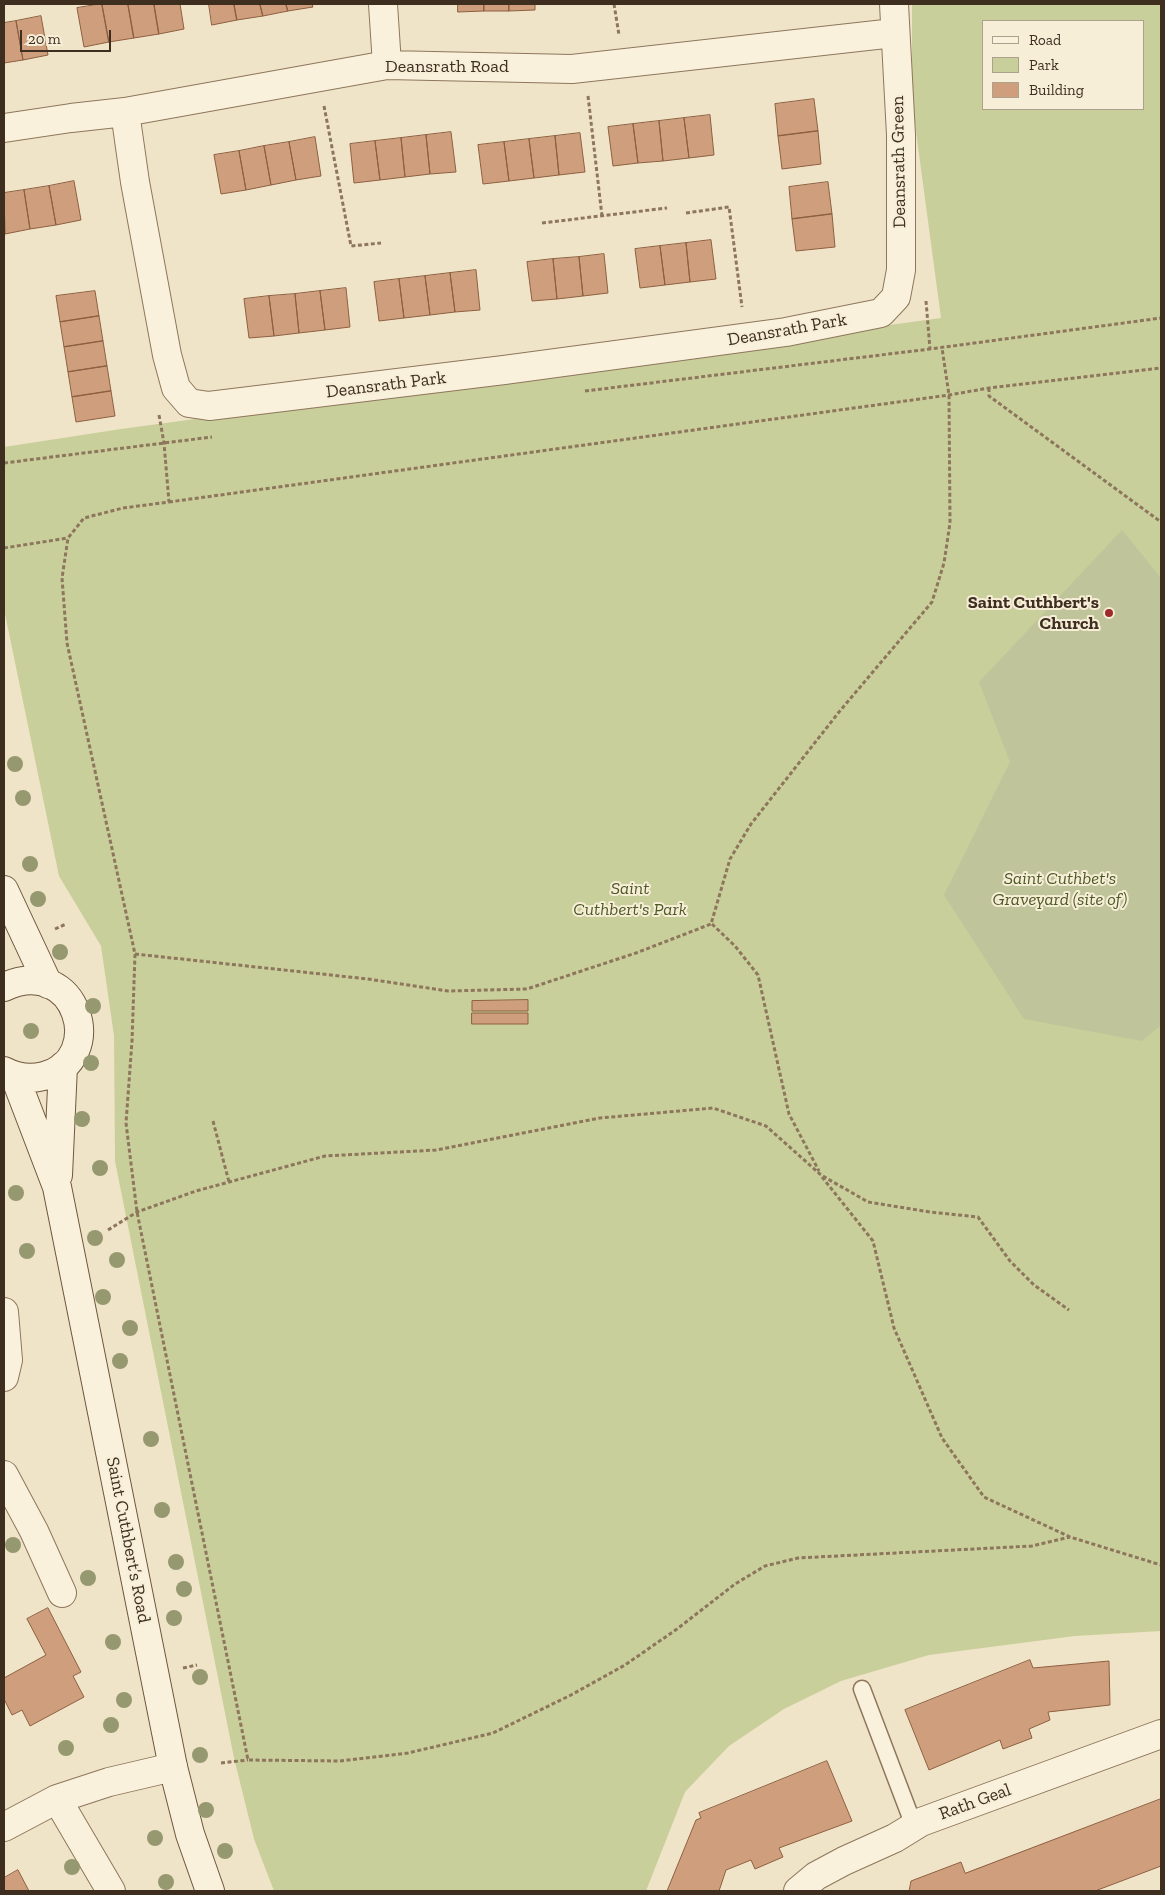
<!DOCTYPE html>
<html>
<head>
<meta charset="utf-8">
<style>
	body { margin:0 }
	#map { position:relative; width:1165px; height:1895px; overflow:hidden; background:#f0e4c8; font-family:"Zilla Slab",serif }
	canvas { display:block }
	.frame { position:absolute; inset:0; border:5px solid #3d2e20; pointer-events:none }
	.legend { position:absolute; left:982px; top:20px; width:162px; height:90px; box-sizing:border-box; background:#f7eed8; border:1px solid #ada18e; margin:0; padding:6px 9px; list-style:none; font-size:15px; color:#3d2e20 }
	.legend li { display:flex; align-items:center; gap:10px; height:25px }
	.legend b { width:25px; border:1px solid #ada18e }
	.scale { position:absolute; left:20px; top:30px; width:91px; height:22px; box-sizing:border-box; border:2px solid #3d2e20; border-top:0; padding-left:6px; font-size:15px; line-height:18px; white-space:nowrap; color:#3d2e20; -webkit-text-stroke:4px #f7eed8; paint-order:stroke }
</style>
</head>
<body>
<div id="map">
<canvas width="1165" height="1895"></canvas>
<div class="frame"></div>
<ul class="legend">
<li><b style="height:6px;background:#faf1dc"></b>Road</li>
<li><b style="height:14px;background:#c9cf9b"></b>Park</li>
<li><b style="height:14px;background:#cf9f7d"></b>Building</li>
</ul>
<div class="scale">20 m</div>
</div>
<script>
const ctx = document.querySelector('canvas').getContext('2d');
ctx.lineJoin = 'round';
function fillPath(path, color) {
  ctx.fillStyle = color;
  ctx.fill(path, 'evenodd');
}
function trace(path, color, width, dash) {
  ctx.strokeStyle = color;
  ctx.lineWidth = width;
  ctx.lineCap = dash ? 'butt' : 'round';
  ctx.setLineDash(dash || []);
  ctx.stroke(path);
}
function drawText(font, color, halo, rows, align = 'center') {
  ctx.font = font + ' "Zilla Slab",serif';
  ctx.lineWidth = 4;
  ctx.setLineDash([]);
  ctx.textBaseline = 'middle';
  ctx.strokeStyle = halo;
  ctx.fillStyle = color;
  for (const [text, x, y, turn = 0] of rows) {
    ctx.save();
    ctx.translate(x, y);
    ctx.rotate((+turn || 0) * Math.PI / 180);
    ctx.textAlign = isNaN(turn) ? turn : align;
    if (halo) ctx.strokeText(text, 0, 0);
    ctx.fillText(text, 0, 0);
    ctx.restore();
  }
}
const green = new Path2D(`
	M 912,4 L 1161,4 L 1161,1631 L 1075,1636 L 929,1655 L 841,1681 L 784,1709 L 729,1746 L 685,1792 L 646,1891 L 274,1891 L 254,1839 L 234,1758 L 115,1161 L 114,1036 L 101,946 L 59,876 L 4,609 L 4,447 L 121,429 L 941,318 L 912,102 ZM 984,21 L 1144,21 L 1144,109 L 984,109 Z`);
const cemetery = new Path2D(`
	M 1122,530 L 1161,578 L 1161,1025 L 1142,1041 L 1024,1019 L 944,895 L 1010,762 L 979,682 Z`);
const building = new Path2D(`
	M 102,4 L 109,42 L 84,47 L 77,8 Z
	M 102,4 L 128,4 L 134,38 L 109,42 Z
	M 128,4 L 154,4 L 159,34 L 134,38 Z
	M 154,4 L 180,4 L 184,29 L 159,34 Z
	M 209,4 L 234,4 L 237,20 L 212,25 Z
	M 234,4 L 260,4 L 263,16 L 237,20 Z
	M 260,4 L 286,4 L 288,11 L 263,16 Z
	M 286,4 L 312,4 L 313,7 L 288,11 Z
	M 458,4 L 484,4 L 484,11 L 458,12 Z
	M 484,4 L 509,4 L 509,11 L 484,11 Z
	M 509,4 L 535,4 L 535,10 L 509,11 Z
	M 41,16 L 48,55 L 23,60 L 16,21 Z
	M 16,21 L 23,60 L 4,63 L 4,23 Z
	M 814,99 L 818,131 L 778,136 L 775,104 Z
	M 710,115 L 714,155 L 689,158 L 684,118 Z
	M 684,118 L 689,158 L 663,161 L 659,121 Z
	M 659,121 L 663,161 L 638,163 L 633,124 Z
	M 633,124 L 638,163 L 613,166 L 608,127 Z
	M 818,131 L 821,164 L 782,169 L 778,136 Z
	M 451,132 L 456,172 L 430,174 L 426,135 Z
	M 580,133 L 585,172 L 559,175 L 555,136 Z
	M 426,135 L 430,174 L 405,177 L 401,138 Z
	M 555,136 L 559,175 L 534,178 L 529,139 Z
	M 315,137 L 321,176 L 296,180 L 289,142 Z
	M 401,138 L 405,177 L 380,180 L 375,141 Z
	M 529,139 L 534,178 L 509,181 L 504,142 Z
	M 375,141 L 380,180 L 354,183 L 350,144 Z
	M 289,142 L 296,180 L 271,185 L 264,146 Z
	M 504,142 L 509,181 L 483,184 L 478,145 Z
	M 264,146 L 271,185 L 246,190 L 239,151 Z
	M 239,151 L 246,190 L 221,194 L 214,155 Z
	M 74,181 L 81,220 L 56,225 L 49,186 Z
	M 828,182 L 832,214 L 792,219 L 789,187 Z
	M 49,186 L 56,225 L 30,229 L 24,190 Z
	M 24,190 L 30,229 L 5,234 L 4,193 Z
	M 832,214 L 835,247 L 796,251 L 792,219 Z
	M 711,240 L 716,279 L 690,282 L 686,243 Z
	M 686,243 L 690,282 L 665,285 L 660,246 Z
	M 660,246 L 665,285 L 640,288 L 635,249 Z
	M 604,254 L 608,293 L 583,296 L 579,257 Z
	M 579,257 L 583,296 L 557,299 L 553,259 Z
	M 553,259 L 557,299 L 532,301 L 527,262 Z
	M 476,270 L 480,310 L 455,312 L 450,273 Z
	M 450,273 L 455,312 L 430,315 L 425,276 Z
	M 425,276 L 430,315 L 404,318 L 399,279 Z
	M 399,279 L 404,318 L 379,321 L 374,282 Z
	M 346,288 L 350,327 L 325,330 L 320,291 Z
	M 95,291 L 99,316 L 60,322 L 56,296 Z
	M 320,291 L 325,330 L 299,333 L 295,294 Z
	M 295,294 L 299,333 L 274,336 L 269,296 Z
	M 269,296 L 274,336 L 249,338 L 244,299 Z
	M 99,316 L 103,341 L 64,347 L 60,322 Z
	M 103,341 L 107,366 L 68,372 L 64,347 Z
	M 107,366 L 111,391 L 72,397 L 68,372 Z
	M 111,391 L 115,416 L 76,422 L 72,397 Z
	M 528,1000 L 528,1011 L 472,1011 L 472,1001 Z
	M 472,1013 L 528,1013 L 528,1024 L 472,1024 Z
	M 48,1608 L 81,1672 L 73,1676 L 84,1697 L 30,1726 L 22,1710 L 12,1715 L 4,1699 L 4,1678 L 46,1655 L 27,1619 Z
	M 1030,1660 L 1033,1668 L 1109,1661 L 1110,1705 L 1048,1712 L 1050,1720 L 1029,1729 L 1032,1738 L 1003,1749 L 1000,1740 L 929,1770 L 905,1710 Z
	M 827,1761 L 852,1821 L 779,1848 L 783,1857 L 755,1869 L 751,1860 L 726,1870 L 719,1891 L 667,1891 L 696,1820 L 701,1818 L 699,1813 Z
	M 1161,1799 L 1161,1866 L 1095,1891 L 909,1891 L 911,1881 L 961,1862 L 965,1873 Z
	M 18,1870 L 29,1891 L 4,1891 L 4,1878 Z`);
const path = new Path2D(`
	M 614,4 L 619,35
	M 588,96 L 602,216
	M 324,106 L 351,246 L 381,243
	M 686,213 L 729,207 L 742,307
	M 542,223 L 667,208
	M 926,301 L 930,349 L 1161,318
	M 989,388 L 989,396 L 1161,522
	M 585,391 L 930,349
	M 159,415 L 164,443 L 169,502 L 123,508 L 84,518 L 68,538 L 62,578 L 67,643 L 135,954 L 132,1041 L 126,1123 L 137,1212 L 248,1760 L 340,1761 L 408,1753 L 493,1733 L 571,1695 L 625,1665 L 677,1629 L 735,1584 L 765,1566 L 798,1558 L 1032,1546 L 1070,1537
	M 4,463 L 212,437
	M 169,502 L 949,395 L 989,388 L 1161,368
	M 4,548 L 68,538
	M 712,924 L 735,946 L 758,975 L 789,1114 L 819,1171
	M 55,929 L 66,924
	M 135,954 L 368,979 L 448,991 L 527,989 L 636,953 L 711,924 L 730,859 L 751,824 L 839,712 L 932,602 L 944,563 L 950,523 L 949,395 L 942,348
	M 213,1121 L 229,1182
	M 822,1177 L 873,1241 L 894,1328 L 942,1438 L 984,1497 L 1070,1537 L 1161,1565
	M 108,1230 L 137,1212 L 196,1191 L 325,1156 L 436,1150 L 600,1118 L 713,1108 L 766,1126 L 821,1175 L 868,1202 L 930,1212 L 978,1217 L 1010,1261 L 1034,1285 L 1069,1310
	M 183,1668 L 197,1665
	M 221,1763 L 248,1760`);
const lane = new Path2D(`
	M 862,1689 L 914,1826`);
const street = new Path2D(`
	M 383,4 L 387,65
	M 125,112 L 135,182 L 167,355 L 176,388 L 189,403 L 209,406 L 504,370 L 786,332 L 881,313 L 896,297 L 901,270 L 901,135 L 894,4
	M 4,128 L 71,118 L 125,112 L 387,65 L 572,69 L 894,33
	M 4,1312 L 8,1360 L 4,1377
	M 4,1475 L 34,1531 L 62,1593
	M 57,1799 L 111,1891
	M 4,1827 L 57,1799 L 109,1782 L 173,1767
	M 798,1891 L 816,1876 L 844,1861 L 895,1838 L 921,1822 L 1161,1734`);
const secondary = new Path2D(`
	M 4,890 L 48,984
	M 4,987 C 78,953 108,1060 44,1076 C 29,1080 17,1078 4,1071
	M 15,1077 L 57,1187 L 173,1767 L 190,1834 L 210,1891
	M 58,1175 L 63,1066`);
const trees = [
	[15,764],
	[23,798],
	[30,864],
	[38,899],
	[60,952],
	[93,1006],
	[31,1031],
	[91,1063],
	[82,1119],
	[100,1168],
	[16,1193],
	[95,1238],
	[27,1251],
	[117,1260],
	[103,1297],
	[130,1328],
	[120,1361],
	[151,1439],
	[162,1510],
	[13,1545],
	[176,1562],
	[88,1578],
	[184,1589],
	[174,1618],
	[113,1642],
	[200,1677],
	[124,1700],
	[111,1725],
	[66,1748],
	[200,1755],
	[206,1810],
	[155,1838],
	[225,1851],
	[72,1867],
	[166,1882]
];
const markers = [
	[1109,613,5,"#9e2a2b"]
];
const streetNames = [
	["Deansrath Road",447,67],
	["Deansrath Green",899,162,-91],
	["Deansrath Park",787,330,-10],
	["Deansrath Park",386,385,-7],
	["Saint Cuthbert’s Road",128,1540,79],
	["Rath Geal",975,1802,-20]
];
const poiNames = [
	["Saint Cuthbert's",1099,603],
	["Church",1099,624]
];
const parkNames = [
	["Saint Cuthbet's",1060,879],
	["Graveyard (site of)",1060,900],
	["Saint",630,889],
	["Cuthbert's Park",630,910]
];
fillPath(green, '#c9cf9b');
fillPath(cemetery, '#bfc49a');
fillPath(building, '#cf9f7d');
trace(building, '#8d5f41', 1);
trace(lane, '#8d765c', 19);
trace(street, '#8d765c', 30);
trace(secondary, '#6f573f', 30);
trace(path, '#8d765c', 3, [4, 2.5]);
trace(lane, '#faf1dc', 16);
trace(street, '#faf1dc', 28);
trace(secondary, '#faf1dc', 28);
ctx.fillStyle = '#96986f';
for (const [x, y] of trees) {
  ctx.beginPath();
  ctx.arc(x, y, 8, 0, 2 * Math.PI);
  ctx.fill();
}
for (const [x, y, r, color] of markers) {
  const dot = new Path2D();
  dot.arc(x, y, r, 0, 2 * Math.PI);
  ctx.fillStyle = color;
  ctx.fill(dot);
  trace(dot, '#f7eed8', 2);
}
drawText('18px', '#3d2e20', '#f7eed8', streetNames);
drawText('bold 18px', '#3d2e20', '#f7eed8', poiNames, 'right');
drawText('italic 18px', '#4d5a26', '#f7eed8', parkNames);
</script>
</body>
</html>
